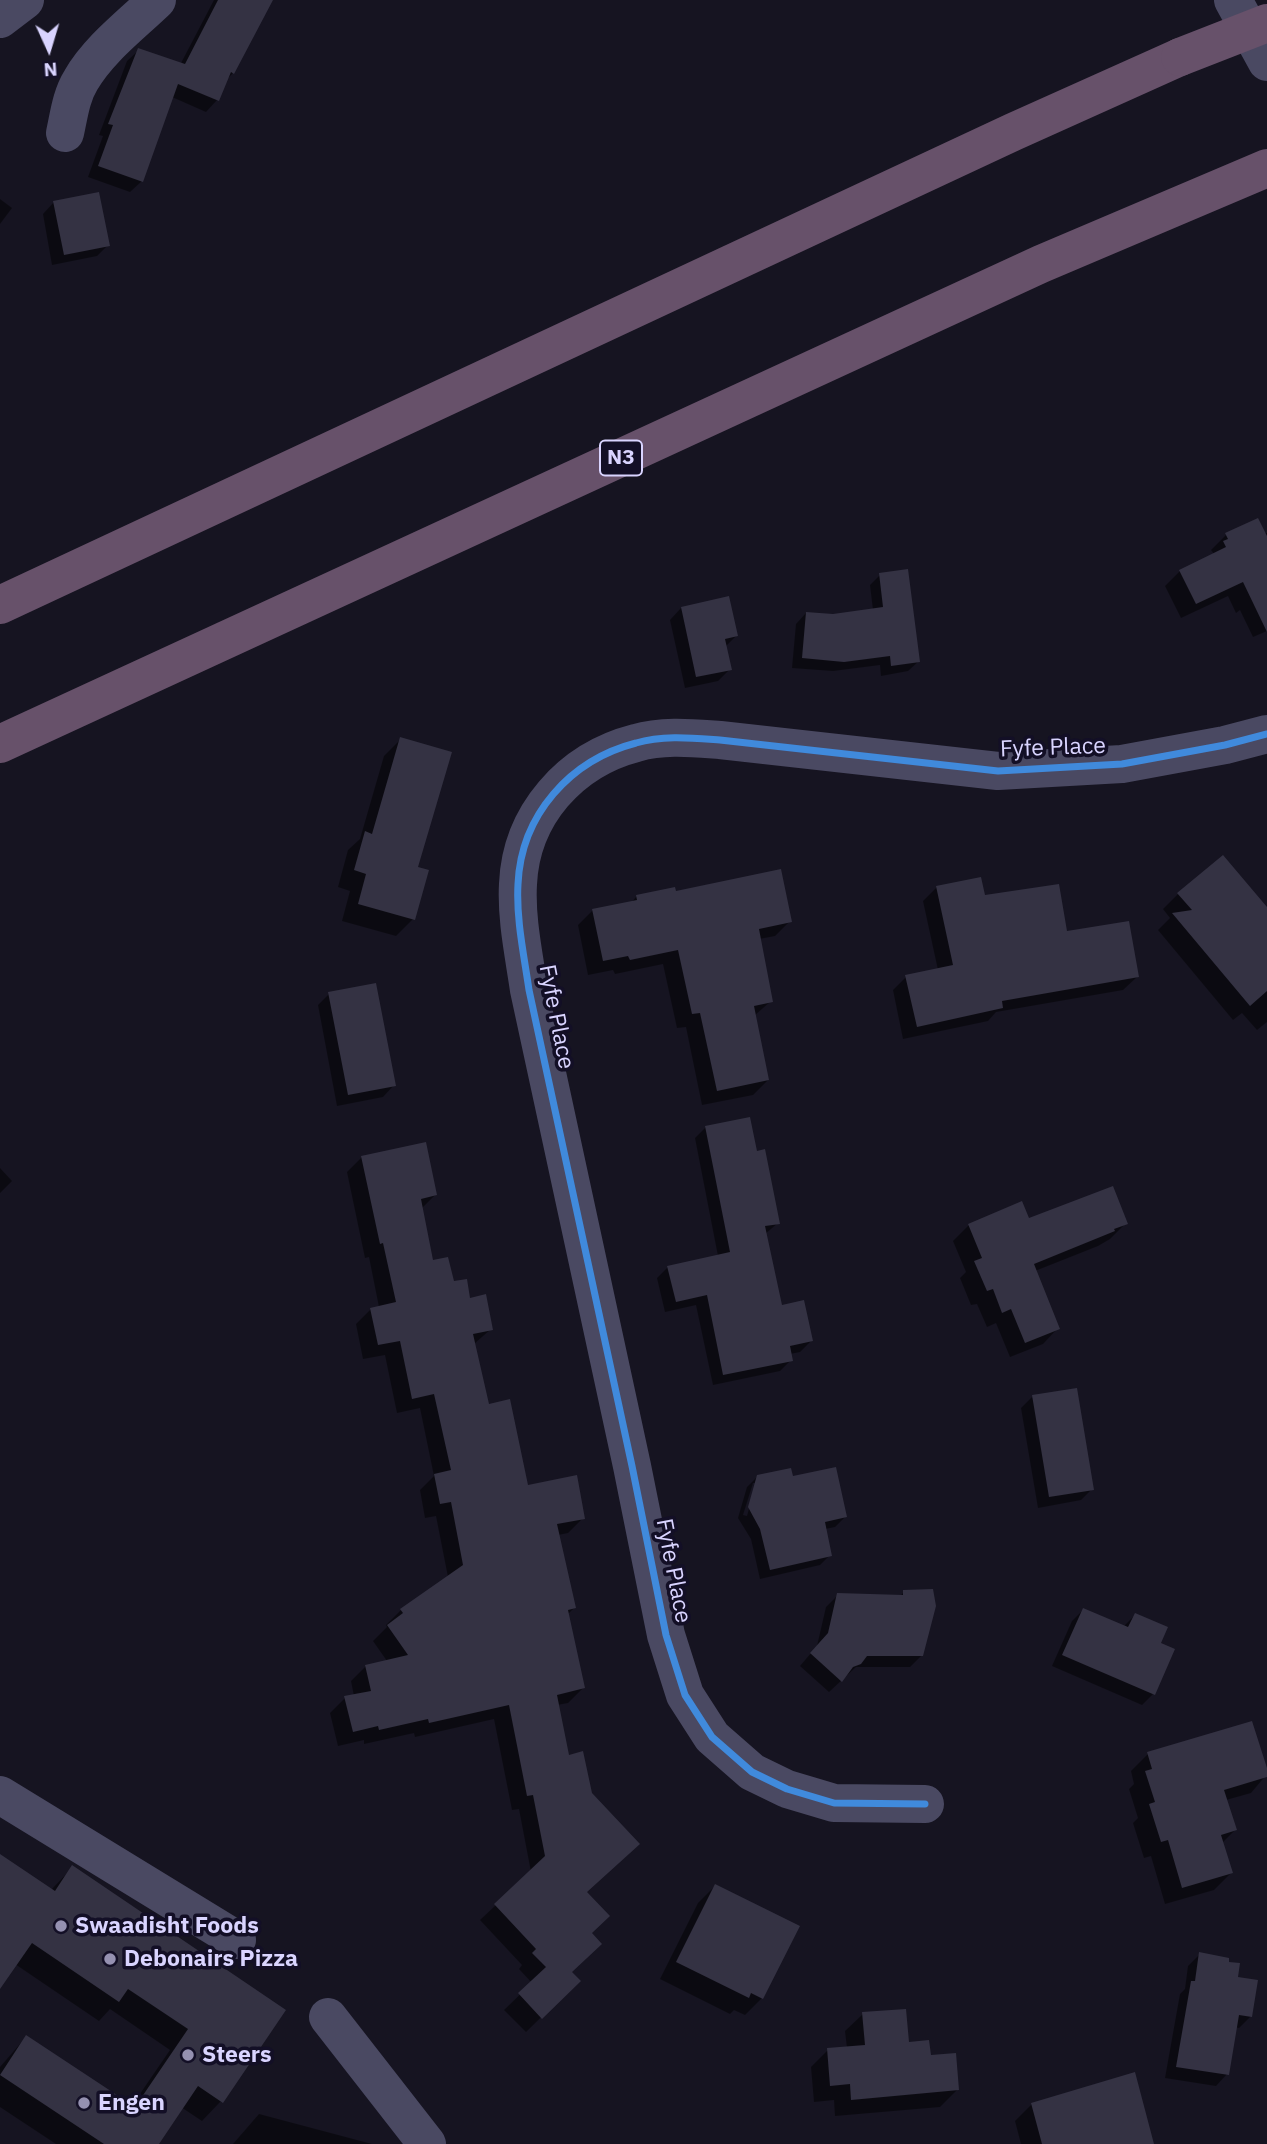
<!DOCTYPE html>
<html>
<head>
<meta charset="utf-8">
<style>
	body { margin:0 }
	#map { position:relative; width:1267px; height:2144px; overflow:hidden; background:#161421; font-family:"IBM Plex Sans",sans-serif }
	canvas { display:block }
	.north { position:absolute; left:14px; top:14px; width:70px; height:70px; -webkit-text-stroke:5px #130f26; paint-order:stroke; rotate:176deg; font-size:19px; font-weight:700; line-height:28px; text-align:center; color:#d9d4ff }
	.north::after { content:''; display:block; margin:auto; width:24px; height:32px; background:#d9d4ff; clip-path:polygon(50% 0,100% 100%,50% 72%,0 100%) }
</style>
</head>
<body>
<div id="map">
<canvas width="1267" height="2144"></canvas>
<div class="north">N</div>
</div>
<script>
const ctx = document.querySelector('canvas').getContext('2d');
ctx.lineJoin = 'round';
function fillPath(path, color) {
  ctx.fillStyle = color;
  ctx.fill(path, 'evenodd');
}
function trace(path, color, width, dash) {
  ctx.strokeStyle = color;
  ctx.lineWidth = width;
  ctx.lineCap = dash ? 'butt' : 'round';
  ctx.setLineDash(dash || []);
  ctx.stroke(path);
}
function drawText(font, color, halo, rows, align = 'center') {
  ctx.font = font + ' "IBM Plex Sans",sans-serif';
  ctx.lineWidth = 7;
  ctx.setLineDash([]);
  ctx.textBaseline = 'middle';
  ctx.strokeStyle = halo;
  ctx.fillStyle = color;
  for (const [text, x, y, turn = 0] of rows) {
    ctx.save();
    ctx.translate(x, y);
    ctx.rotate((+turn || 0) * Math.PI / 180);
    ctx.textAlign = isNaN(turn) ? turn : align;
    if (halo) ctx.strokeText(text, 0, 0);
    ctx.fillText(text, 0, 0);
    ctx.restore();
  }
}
const shadow = new Path2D(`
	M 214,0 L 271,0 L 233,73 L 226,80 L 217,100 L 206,112 L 172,97 L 142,181 L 130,192 L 88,177 L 103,136 L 99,135 L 127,61 L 139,50 L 180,65 Z
	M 0,199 L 12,208 L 0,224 Z
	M 54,202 L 108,245 L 97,256 L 52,265 L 43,214 Z
	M 1267,533 L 1267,631 L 1253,637 L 1240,610 L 1236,613 L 1228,596 L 1181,618 L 1165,586 L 1180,571 L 1214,554 L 1211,550 L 1226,535 Z
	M 880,575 L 919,661 L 908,671 L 881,676 L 880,665 L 833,671 L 792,668 L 796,624 L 806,613 L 833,616 L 873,610 L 870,585 Z
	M 681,608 L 736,636 L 725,647 L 730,669 L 718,681 L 685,688 L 670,620 Z
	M 401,739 L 416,868 L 413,919 L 396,936 L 342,921 L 350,891 L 338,887 L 348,850 L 360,839 L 384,756 Z
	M 937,887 L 984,897 L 1065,933 L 1137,977 L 1123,990 L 996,1012 L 988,1021 L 903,1039 L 893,990 L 906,977 L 938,970 L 923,901 Z
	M 675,893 L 790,921 L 775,936 L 759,939 L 771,1001 L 754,1016 L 768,1080 L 753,1095 L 702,1105 L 686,1027 L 677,1028 L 663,964 L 615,974 L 613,970 L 588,975 L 578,925 L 593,910 L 631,903 L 636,897 Z
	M 1178,894 L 1267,910 L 1267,1022 L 1257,1030 L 1242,1013 L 1233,1020 L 1158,930 L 1170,918 L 1163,909 Z
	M 329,994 L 394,1085 L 383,1097 L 337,1106 L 318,1005 Z
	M 706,1127 L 755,1153 L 778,1223 L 765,1234 L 780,1307 L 811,1341 L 800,1352 L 790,1354 L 791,1360 L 780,1371 L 713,1385 L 696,1305 L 665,1312 L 657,1278 L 668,1267 L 718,1256 L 695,1138 Z
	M 362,1157 L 435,1195 L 421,1209 L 432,1262 L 469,1300 L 491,1329 L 474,1344 L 487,1406 L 527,1487 L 583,1518 L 568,1533 L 558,1535 L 574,1608 L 567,1615 L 583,1688 L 568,1703 L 557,1705 L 590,1934 L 570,1972 L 578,1981 L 526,2032 L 504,2010 L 532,1983 L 519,1969 L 522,1965 L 480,1920 L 531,1872 L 519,1809 L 512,1810 L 494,1719 L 415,1737 L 414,1733 L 364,1744 L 364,1740 L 338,1746 L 330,1713 L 345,1698 L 354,1696 L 351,1681 L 366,1666 L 387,1661 L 373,1641 L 387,1627 L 386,1625 L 401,1610 L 448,1577 L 436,1516 L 425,1518 L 420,1490 L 434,1476 L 420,1408 L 397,1413 L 385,1355 L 363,1359 L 356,1324 L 371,1309 L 379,1307 L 369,1257 L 365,1258 L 347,1172 Z
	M 0,1168 L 12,1181 L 0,1193 Z
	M 1028,1220 L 1126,1223 L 1110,1239 L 1098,1246 L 1035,1271 L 1058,1328 L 1043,1344 L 1010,1357 L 996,1323 L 987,1327 L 977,1304 L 971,1305 L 960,1278 L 966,1272 L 953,1241 L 969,1225 Z
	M 1032,1397 L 1092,1489 L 1081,1500 L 1038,1508 L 1021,1408 Z
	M 757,1477 L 792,1478 L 845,1517 L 835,1527 L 825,1529 L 830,1555 L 820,1565 L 760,1579 L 751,1539 L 738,1518 L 747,1487 ZM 753,1483 L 756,1483 L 747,1516 L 743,1515 Z
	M 904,1592 L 922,1655 L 910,1667 L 856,1667 L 829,1692 L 800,1666 L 817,1646 L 826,1607 L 838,1595 L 899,1597 Z
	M 1083,1610 L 1123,1627 L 1135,1615 L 1159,1644 L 1153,1694 L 1142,1705 L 1052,1666 L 1072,1621 Z
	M 1148,1754 L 1267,1774 L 1251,1793 L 1226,1800 L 1235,1830 L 1222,1843 L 1231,1873 L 1214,1890 L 1165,1904 L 1151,1856 L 1144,1858 L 1133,1823 L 1138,1818 L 1129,1789 L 1134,1784 L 1131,1771 Z
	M 0,1856 L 51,1890 L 72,1868 L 283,2010 L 221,2101 L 202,2121 L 181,2107 L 157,2144 L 56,2144 L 0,2107 L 0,2067 L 26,2037 L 131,2107 L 170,2050 L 110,2009 L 99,2021 L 15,1964 L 0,1982 Z
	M 715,1886 L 762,1998 L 745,2015 L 734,2010 L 730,2014 L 660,1979 L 698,1903 Z
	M 1200,1954 L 1236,1978 L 1251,2016 L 1239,2028 L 1235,2027 L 1227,2074 L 1216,2086 L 1165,2078 L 1180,1994 L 1185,1989 L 1188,1966 Z
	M 863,2014 L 929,2057 L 957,2090 L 940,2107 L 835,2116 L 834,2100 L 814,2102 L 811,2067 L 828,2050 L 847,2048 L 845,2031 Z
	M 1032,2104 L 1153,2144 L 1021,2144 L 1015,2121 Z
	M 259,2114 L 372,2144 L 233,2144 Z`);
const building = new Path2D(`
	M 218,0 L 273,0 L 234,74 L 231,72 L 219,101 L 178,84 L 143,182 L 98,166 L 113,125 L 108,124 L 138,48 L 185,64 Z
	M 99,192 L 110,246 L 64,255 L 53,201 Z
	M 1258,518 L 1267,536 L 1267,632 L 1243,582 L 1196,604 L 1179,570 L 1226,547 L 1223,541 L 1228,539 L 1225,533 Z
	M 908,569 L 920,662 L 891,666 L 890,656 L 844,662 L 802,658 L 806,612 L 833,614 L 883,607 L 879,573 Z
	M 729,596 L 738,636 L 725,639 L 732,670 L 696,677 L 681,607 Z
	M 400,737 L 452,752 L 418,867 L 429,870 L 415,920 L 358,904 L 366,874 L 354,870 L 365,831 L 372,834 Z
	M 1223,855 L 1267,907 L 1267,991 L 1250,1006 L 1172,913 L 1192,910 L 1177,893 Z
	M 781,869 L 792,922 L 759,929 L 773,1002 L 754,1006 L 769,1080 L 717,1091 L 700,1013 L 692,1014 L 678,950 L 630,960 L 628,956 L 603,961 L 592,909 L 637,900 L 636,895 L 675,887 L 676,891 Z
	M 981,877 L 985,895 L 1059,884 L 1067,931 L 1129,921 L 1139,977 L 1002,1001 L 1003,1008 L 917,1027 L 905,975 L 953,965 L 936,886 Z
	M 376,983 L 396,1086 L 348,1095 L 328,992 Z
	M 750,1117 L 757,1151 L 765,1149 L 780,1224 L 765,1226 L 782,1305 L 804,1300 L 813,1341 L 790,1346 L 793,1361 L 723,1375 L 707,1295 L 676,1302 L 667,1266 L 730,1252 L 705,1126 Z
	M 426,1142 L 437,1195 L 421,1199 L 433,1260 L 448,1257 L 454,1281 L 467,1279 L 470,1298 L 486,1294 L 493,1330 L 473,1334 L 489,1404 L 510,1399 L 528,1485 L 577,1475 L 585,1519 L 557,1524 L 576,1608 L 568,1610 L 585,1688 L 557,1695 L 569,1755 L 583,1751 L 592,1793 L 640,1844 L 587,1892 L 610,1916 L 592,1933 L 602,1944 L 572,1972 L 581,1981 L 542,2019 L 518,1993 L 546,1967 L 532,1953 L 536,1949 L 494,1904 L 545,1856 L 533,1795 L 527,1796 L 509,1705 L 429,1723 L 428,1719 L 379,1730 L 378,1726 L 353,1732 L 344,1696 L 371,1691 L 365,1665 L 408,1655 L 387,1625 L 403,1613 L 400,1609 L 463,1565 L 451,1502 L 440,1504 L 434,1474 L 451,1470 L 434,1394 L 412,1399 L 400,1341 L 378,1345 L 370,1308 L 396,1302 L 383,1243 L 380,1244 L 361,1156 Z
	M 1113,1186 L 1128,1224 L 1114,1229 L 1115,1231 L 1034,1264 L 1060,1329 L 1025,1343 L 1011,1309 L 1002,1313 L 993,1289 L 987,1291 L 974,1261 L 982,1258 L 968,1224 L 1022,1201 L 1029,1218 Z
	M 1077,1388 L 1094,1490 L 1049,1497 L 1032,1395 Z
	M 836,1467 L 847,1517 L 825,1522 L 832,1556 L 770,1570 L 760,1529 L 748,1507 L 757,1475 L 791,1468 L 793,1476 Z
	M 933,1589 L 936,1606 L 923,1656 L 867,1656 L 861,1664 L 853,1667 L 842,1682 L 810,1653 L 828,1633 L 837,1593 L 903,1595 L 903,1590 Z
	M 1083,1608 L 1128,1627 L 1135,1613 L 1168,1627 L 1161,1643 L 1175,1649 L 1155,1695 L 1062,1655 Z
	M 1252,1721 L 1267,1768 L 1267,1777 L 1224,1790 L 1237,1830 L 1221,1835 L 1233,1873 L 1182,1888 L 1168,1840 L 1161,1842 L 1149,1804 L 1155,1802 L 1145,1771 L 1152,1769 L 1147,1752 Z
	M 0,1854 L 55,1891 L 72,1865 L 286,2010 L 223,2103 L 198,2086 L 159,2144 L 104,2144 L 0,2075 L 26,2035 L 135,2107 L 188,2029 L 128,1989 L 119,2002 L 32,1943 L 0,1989 Z
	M 715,1884 L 800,1926 L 763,1999 L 751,1993 L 749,1998 L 676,1962 Z
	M 1199,1952 L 1229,1958 L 1229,1962 L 1240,1963 L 1238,1977 L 1258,1980 L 1252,2017 L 1239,2015 L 1229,2075 L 1176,2067 L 1191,1981 L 1195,1981 Z
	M 906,2009 L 909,2042 L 929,2040 L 931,2055 L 956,2053 L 959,2090 L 851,2100 L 850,2084 L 830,2086 L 827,2048 L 865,2045 L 862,2012 Z
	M 1135,2072 L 1154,2144 L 1042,2144 L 1031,2103 Z`);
const minor = new Path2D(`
	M 1233,0 L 1267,62
	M 0,19 L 25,0
	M 65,133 C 69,115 71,96 81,80 C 99,49 131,25 157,0
	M 0,1795 L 237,1940
	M 925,1804 L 834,1803 L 787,1789 L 752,1772 L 712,1737 L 685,1695 L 666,1635 L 632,1466 L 529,990 C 524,955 516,919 518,884 C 521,815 570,760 636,743 C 663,735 692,738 720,740 L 998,771 L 1122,764 L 1225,745 L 1267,734
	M 328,2017 L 427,2144`);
const highway = new Path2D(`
	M 0,605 L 1013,132 L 1180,57
	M 0,744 L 1041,264 L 1267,168`);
const highwayBridge = new Path2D(`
	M 1180,57 L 1267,23`);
const cycleway = new Path2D(`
	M 925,1804 L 834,1803 L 787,1789 L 752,1772 L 712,1737 L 685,1695 L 666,1635 L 632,1466 L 529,990 C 524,955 516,919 518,884 C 521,815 570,760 636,743 C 663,735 692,738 720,740 L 998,771 L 1122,764 L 1225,745 L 1267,734`);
const markers = [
	[61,1926,7,"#9591b1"],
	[110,1959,7,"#9591b1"],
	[188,2055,7,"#9591b1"],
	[84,2103,7,"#9591b1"]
];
const shields = [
	[621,458,42]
];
const shieldNames = [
	["N3",621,458]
];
const streetNames = [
	["Fyfe Place",1053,748,-2],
	["Fyfe Place",556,1017,79],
	["Fyfe Place",673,1571,79]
];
const poiNames = [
	["Swaadisht Foods",75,1926],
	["Debonairs Pizza",124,1959],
	["Steers",202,2055],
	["Engen",98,2103]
];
fillPath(shadow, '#0007');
fillPath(building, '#343243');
trace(minor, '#4a4962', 38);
trace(highway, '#67516a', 38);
trace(highwayBridge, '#67516a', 38);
trace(cycleway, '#408adc', 7);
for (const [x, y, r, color] of markers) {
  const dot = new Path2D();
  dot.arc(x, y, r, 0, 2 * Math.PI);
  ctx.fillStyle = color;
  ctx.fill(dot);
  trace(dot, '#130f26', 2.5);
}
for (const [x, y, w] of shields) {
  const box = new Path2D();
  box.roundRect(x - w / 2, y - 17.5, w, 35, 5);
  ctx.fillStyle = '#130f26';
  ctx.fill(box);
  trace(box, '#d9d4ff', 2);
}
drawText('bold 21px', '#d9d4ff', null, shieldNames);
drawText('23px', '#d9d4ff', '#130f26', streetNames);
drawText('bold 23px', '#d9d4ff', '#130f26', poiNames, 'left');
</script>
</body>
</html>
